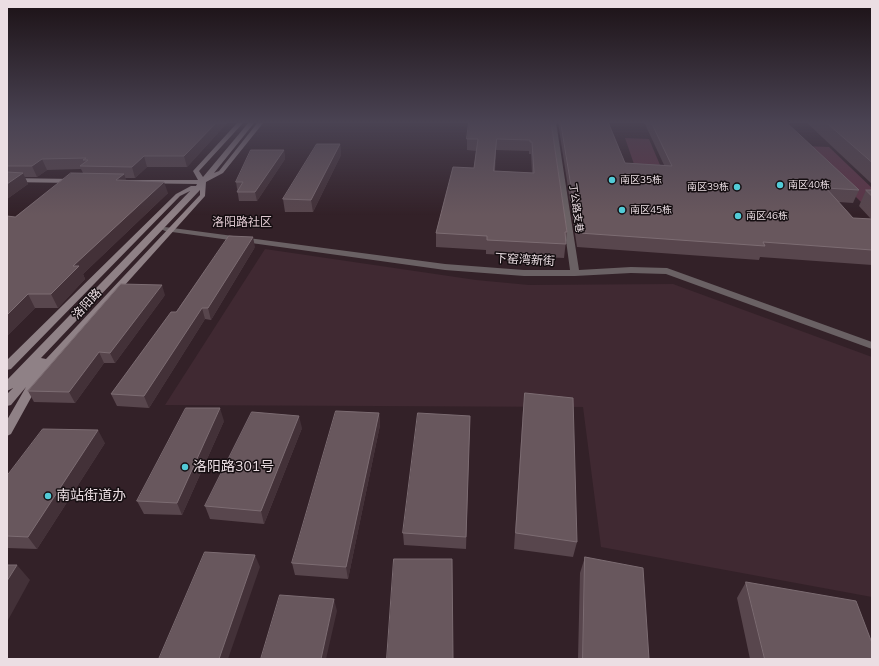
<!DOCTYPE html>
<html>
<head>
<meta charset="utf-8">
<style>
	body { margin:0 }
	#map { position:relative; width:879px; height:666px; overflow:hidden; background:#332128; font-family:Mulish,sans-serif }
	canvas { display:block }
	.frame { position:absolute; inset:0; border:8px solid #ebdee3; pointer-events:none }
</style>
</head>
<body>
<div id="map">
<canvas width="879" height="666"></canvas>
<div class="frame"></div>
</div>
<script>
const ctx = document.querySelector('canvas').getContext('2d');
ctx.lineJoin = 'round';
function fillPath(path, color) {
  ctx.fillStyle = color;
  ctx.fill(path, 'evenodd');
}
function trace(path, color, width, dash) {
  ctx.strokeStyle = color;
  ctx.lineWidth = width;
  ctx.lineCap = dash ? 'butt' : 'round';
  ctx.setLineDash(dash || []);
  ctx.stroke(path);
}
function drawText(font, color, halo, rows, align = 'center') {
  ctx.font = font + ' Mulish,"Noto Sans SC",sans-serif';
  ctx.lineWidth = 3;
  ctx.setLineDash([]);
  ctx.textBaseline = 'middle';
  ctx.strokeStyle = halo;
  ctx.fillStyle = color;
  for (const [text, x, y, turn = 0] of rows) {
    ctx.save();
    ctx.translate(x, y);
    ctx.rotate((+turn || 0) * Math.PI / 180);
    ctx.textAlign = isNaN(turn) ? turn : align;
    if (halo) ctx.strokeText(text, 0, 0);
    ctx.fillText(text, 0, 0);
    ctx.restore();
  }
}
const built = new Path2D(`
	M 265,249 L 476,280 L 529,285 L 673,284 L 872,357 L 872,597 L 601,547 L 583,407 L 165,405 Z`);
const green = new Path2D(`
	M 625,138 L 649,139 L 663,172 L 636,170 Z
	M 805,146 L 829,147 L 872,188 L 872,204 L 862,203 Z`);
const street = new Path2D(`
	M 550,122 L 556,122 L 579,270 L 631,267 L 667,268 L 872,342 L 872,349 L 666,274 L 631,273 L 575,276 L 524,276 L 445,270 L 165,231 L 161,229 L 165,227 L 445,264 L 524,270 L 570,270 Z`);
const secondary = new Path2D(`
	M 238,122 L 244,122 L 199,171 L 203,177 L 249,122 L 255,122 L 214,173 L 219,171 L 258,122 L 264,122 L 223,173 L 206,182 L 205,196 L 43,376 L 11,434 L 7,436 L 7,420 L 26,387 L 11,405 L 7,406 L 7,394 L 13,388 L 7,391 L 7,380 L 190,191 L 180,196 L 11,369 L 7,370 L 7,360 L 176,194 L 191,186 L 196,186 L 197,184 L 125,183 L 123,182 L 123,180 L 198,180 L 193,171 ZM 200,190 L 200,195 L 46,359 L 41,358 Z
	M 7,178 L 75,179 L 78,181 L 75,183 L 7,182 Z`);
const wall = new Path2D(`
	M 7,122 L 228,122 L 187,167 L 147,167 L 135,178 L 125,178 L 126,181 L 168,193 L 83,274 L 85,279 L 58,308 L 35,308 L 7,336 L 7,216 L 15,217 L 83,173 L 81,169 L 47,170 L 37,177 L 25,177 L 28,184 L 7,199 Z
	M 551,122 L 567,232 L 564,258 L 486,254 L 486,250 L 436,247 L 436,233 L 474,168 L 476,151 L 467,150 L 467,139 ZM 496,150 L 529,151 L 529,154 L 531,154 L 532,173 L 495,171 Z
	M 558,122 L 609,122 L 609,123 L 625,163 L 664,165 L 644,122 L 629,122 L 779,122 L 859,190 L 853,203 L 839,202 L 853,218 L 871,219 L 859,206 L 866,190 L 872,190 L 872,265 L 760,257 L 759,260 L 577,247 Z
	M 806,122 L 872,122 L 872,184 Z
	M 340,144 L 341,155 L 313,212 L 285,212 L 283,199 Z
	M 284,150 L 285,159 L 257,201 L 239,201 L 236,182 Z
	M 255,247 L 211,320 L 205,319 L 149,408 L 117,406 L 111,394 L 176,312 Z
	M 165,295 L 115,363 L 104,363 L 75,403 L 34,402 L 28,391 Z
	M 525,393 L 577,542 L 573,557 L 514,549 L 523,409 Z
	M 379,413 L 380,425 L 348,579 L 295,575 L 292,563 Z
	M 470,416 L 466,549 L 404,545 L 403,533 Z
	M 224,421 L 182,515 L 144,514 L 137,501 Z
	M 302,428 L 264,524 L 210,519 L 205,506 Z
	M 105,443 L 37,549 L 7,548 L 7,476 Z
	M 585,557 L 649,659 L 578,659 L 580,573 Z
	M 746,582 L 872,659 L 750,659 L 737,598 Z`);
const shadedWall = new Path2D(`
	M 217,122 L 228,122 L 187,167 L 184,156 Z
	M 340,144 L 341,155 L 313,212 L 311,200 Z
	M 284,150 L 285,159 L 257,201 L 255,192 Z
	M 144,156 L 147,167 L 135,178 L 132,167 Z
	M 42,159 L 47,170 L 37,177 L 32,166 Z
	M 23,173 L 28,184 L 7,199 L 7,184 Z
	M 124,174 L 128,185 L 116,180 Z
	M 164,182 L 168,193 L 83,274 L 85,279 L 58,308 L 51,294 L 73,266 Z
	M 253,237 L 255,247 L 211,320 L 208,308 Z
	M 162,285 L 165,295 L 115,363 L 110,353 Z
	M 28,294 L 35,308 L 7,336 L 7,315 Z
	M 202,308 L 205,319 L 149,408 L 144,396 Z
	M 99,352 L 104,363 L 75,403 L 69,392 Z
	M 220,408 L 224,421 L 182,515 L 177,503 Z
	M 379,413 L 380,425 L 348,579 L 346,567 Z
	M 299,416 L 302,428 L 264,524 L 261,511 Z
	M 98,430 L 105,443 L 37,549 L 28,537 Z
	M 255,555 L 260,567 L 228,659 L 219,659 Z
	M 17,565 L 30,580 L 7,622 L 7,581 Z
	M 334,599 L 337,611 L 326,659 L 321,659 Z`);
const building = new Path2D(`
	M 7,122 L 217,122 L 184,156 L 144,156 L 132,167 L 80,166 L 88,160 L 83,160 L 86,158 L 42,159 L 32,166 L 7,166 Z
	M 469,122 L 551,122 L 567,232 L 565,232 L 566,244 L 487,240 L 487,236 L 436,233 L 453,167 L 474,168 L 478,139 L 467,139 ZM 497,139 L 530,140 L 530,142 L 532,142 L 534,173 L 494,171 Z
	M 561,122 L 608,122 L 625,163 L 672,166 L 651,122 L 786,122 L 859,190 L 826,188 L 853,218 L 872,219 L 872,250 L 763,242 L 765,246 L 579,233 Z
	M 826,122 L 872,122 L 872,162 Z
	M 317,144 L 340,144 L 311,200 L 283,199 Z
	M 251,150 L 284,150 L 255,192 L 237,192 L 243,182 L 236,182 Z
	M 7,172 L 23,173 L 7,184 Z
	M 71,173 L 124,174 L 116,180 L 164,182 L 73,266 L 79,266 L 51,294 L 28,294 L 7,315 L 7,216 L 15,217 Z
	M 866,190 L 872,190 L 872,196 Z
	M 229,236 L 253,237 L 208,308 L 202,308 L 144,396 L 111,394 L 171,312 L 176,312 Z
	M 121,284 L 162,285 L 110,353 L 99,352 L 69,392 L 28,391 Z
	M 525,393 L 573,398 L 577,542 L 516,533 Z
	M 186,408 L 220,408 L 177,503 L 137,501 Z
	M 336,411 L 379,413 L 346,567 L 292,563 Z
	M 252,412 L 299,416 L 261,511 L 205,506 Z
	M 418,413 L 470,416 L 466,537 L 403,533 Z
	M 43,429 L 98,430 L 28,537 L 7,536 L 7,476 Z
	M 205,552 L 255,555 L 219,659 L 159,659 Z
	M 585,557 L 643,568 L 649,659 L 583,659 Z
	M 394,559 L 452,559 L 453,659 L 387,659 Z
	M 7,565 L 17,565 L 7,581 Z
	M 746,582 L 856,601 L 872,643 L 872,659 L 765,659 Z
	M 280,595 L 334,599 L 321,659 L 261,659 Z`);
const markers = [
	[612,180,4,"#52cbd7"],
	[780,185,4,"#52cbd7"],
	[737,187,4,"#52cbd7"],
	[622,210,4,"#52cbd7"],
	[738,216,4,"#52cbd7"],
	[185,467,4,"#52cbd7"],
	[48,496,4,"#52cbd7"]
];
const farPoinames = [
	["南区35栋",620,180],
	["南区40栋",788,185],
	["南区39栋",729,187,"right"],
	["南区45栋",630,210],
	["南区46栋",746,216]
];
const farStreetnames = [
	["丁公路支巷",576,208,82]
];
const farQuarternames = [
	["洛阳路社区",242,222]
];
const streetNames = [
	["下窑湾新街",525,260,3],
	["洛阳路",87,304,-47]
];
const nearPoinames = [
	["洛阳路301号",193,467],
	["南站街道办",56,496]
];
fillPath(built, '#402932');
fillPath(green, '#5e3446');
fillPath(street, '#6a6164');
fillPath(secondary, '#8f8186');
fillPath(wall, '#58464d');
fillPath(shadedWall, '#433138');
fillPath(building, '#68575d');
trace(building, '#7c6c72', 1);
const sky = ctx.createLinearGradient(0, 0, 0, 215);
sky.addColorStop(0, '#1c1216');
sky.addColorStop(0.57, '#4a4353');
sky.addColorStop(1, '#4a435300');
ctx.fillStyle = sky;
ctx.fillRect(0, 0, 879, 215);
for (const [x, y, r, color] of markers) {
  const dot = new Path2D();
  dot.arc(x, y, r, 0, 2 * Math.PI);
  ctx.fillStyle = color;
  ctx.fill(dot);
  trace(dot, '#150e11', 1.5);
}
drawText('10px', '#ebdee3', '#150e11', farPoinames, 'left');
drawText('10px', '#ebdee3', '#150e11', farStreetnames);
drawText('12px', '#e0c9d1', '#150e11', farQuarternames);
drawText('12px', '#ebdee3', '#150e11', streetNames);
drawText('14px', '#ebdee3', '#150e11', nearPoinames, 'left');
</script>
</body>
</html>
